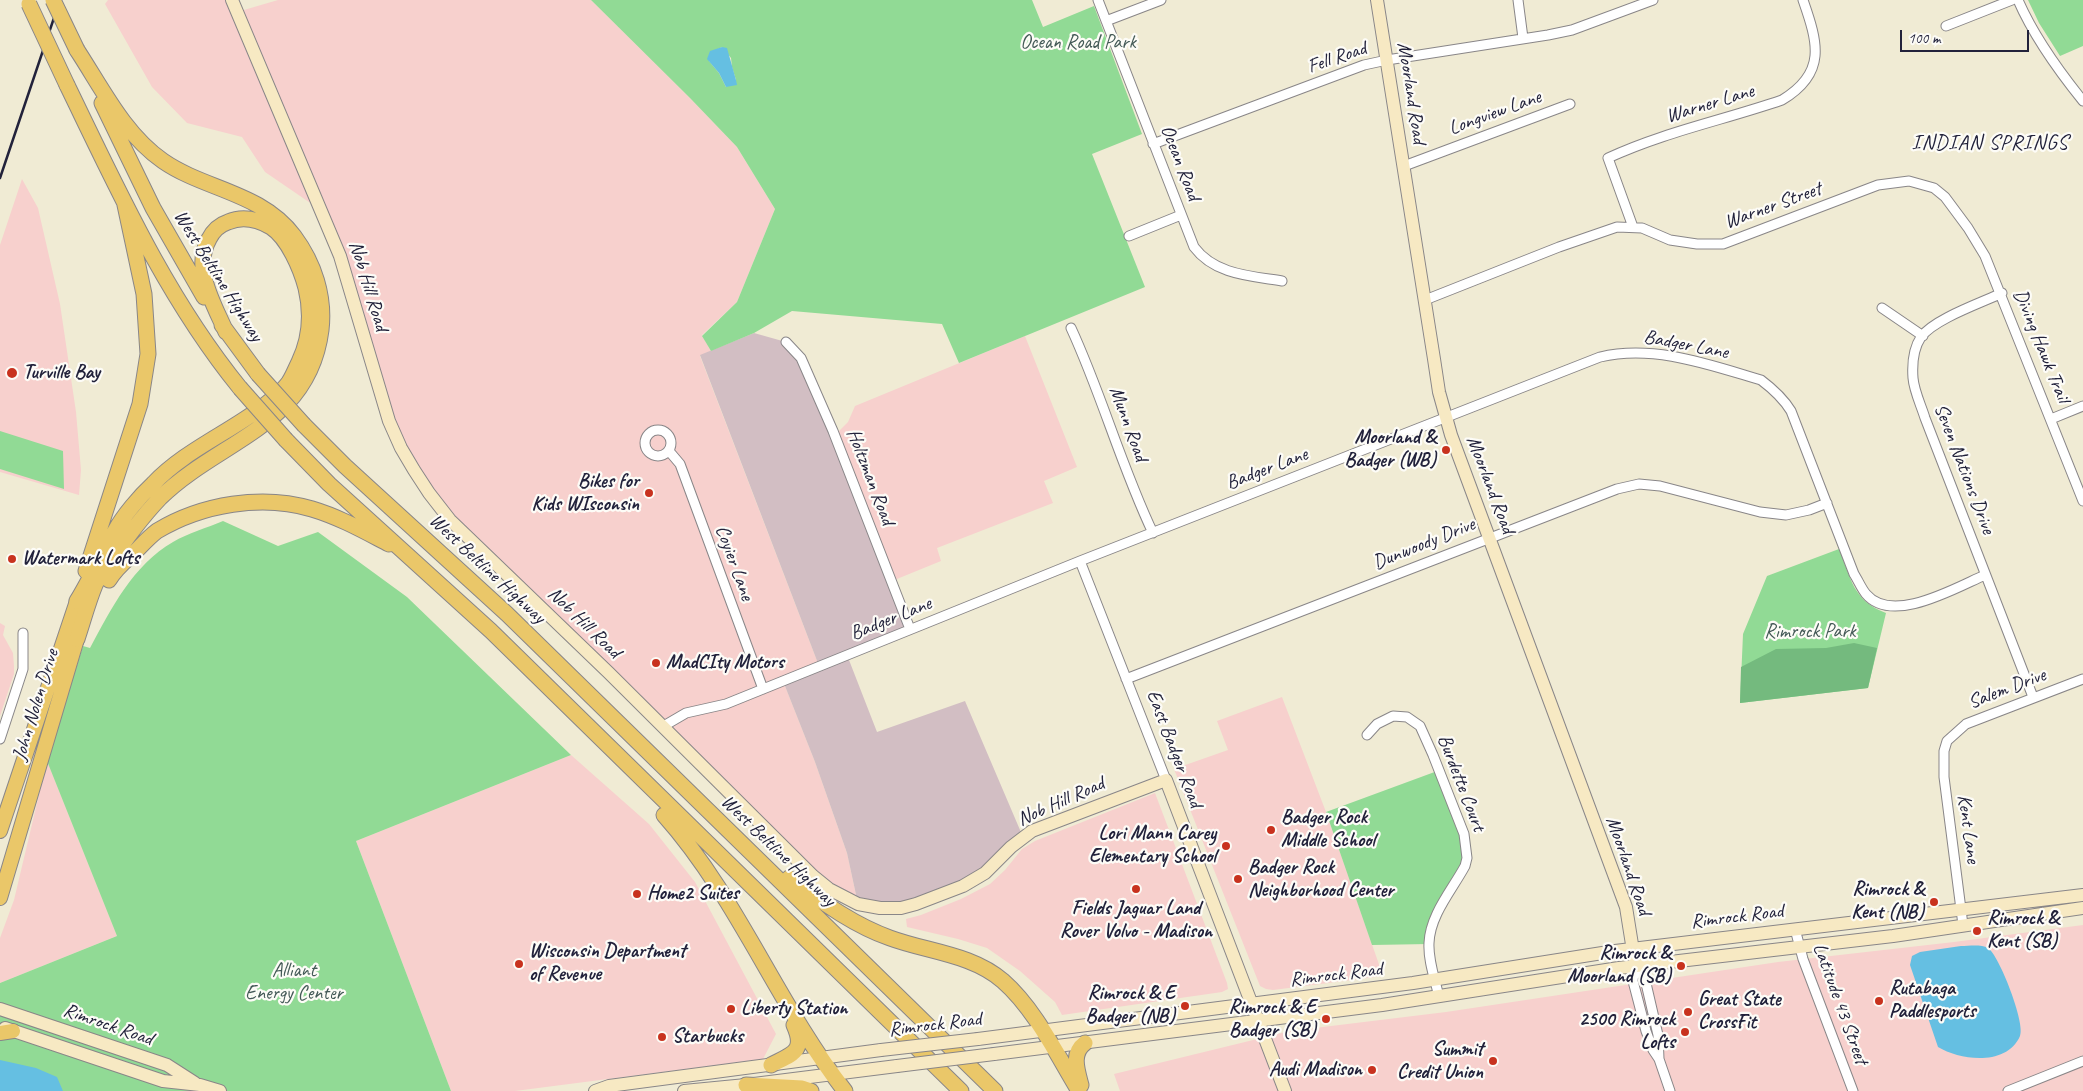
<!DOCTYPE html>
<html>
<head>
<meta charset="utf-8">
<style>
	body { margin:0 }
	#map { position:relative; width:2083px; height:1091px; overflow:hidden; background:#f0ebd4; font-family:Caveat,sans-serif }
	canvas { display:block }
	.scale { position:absolute; left:1900px; top:30px; width:129px; height:22px; box-sizing:border-box; border:2px solid #22223b; border-top:0; padding-left:6px; font-size:15px; line-height:18px; white-space:nowrap; color:#22223b; -webkit-text-stroke:4px #fdfcf7; paint-order:stroke }
</style>
</head>
<body>
<div id="map">
<canvas width="2083" height="1091"></canvas>
<div class="scale">100 m</div>
</div>
<script>
const ctx = document.querySelector('canvas').getContext('2d');
ctx.lineJoin = 'round';
function fillPath(path, color) {
  ctx.fillStyle = color;
  ctx.fill(path, 'evenodd');
}
function trace(path, color, width, dash) {
  ctx.strokeStyle = color;
  ctx.lineWidth = width;
  ctx.lineCap = dash ? 'butt' : 'round';
  ctx.setLineDash(dash || []);
  ctx.stroke(path);
}
function drawText(font, color, halo, rows, align = 'center') {
  ctx.font = font + ' Caveat,sans-serif';
  ctx.lineWidth = 4.5;
  ctx.setLineDash([]);
  ctx.textBaseline = 'middle';
  ctx.strokeStyle = halo;
  ctx.fillStyle = color;
  for (const [text, x, y, turn = 0] of rows) {
    ctx.save();
    ctx.translate(x, y);
    ctx.rotate((+turn || 0) * Math.PI / 180);
    ctx.textAlign = isNaN(turn) ? turn : align;
    if (halo) ctx.strokeText(text, 0, 0);
    ctx.fillText(text, 0, 0);
    ctx.restore();
  }
}
const built = new Path2D(`
	M 108,0 L 232,0 L 237,12 L 278,0 L 591,0 L 690,98 L 737,147 L 775,209 L 737,302 L 702,335 L 711,351 L 700,356 L 819,666 L 783,681 L 815,762 L 847,853 L 858,904 L 844,898 L 474,543 L 401,448 L 322,211 L 265,172 L 242,137 L 187,123 L 152,87 L 105,4 Z
	M 22,179 L 38,208 L 60,304 L 76,412 L 81,470 L 79,495 L 0,472 L 0,245 Z
	M 1025,336 L 1077,467 L 1044,481 L 1053,503 L 937,548 L 941,561 L 892,581 L 835,435 L 848,422 L 855,406 Z
	M 0,623 L 5,626 L 3,635 L 13,653 L 14,666 L 14,674 L 0,716 Z
	M 1282,697 L 1326,812 L 1383,976 L 1273,990 L 1266,989 L 1260,986 L 1174,769 L 1228,750 L 1217,721 Z
	M 571,755 L 649,824 L 695,882 L 776,1034 L 763,1059 L 515,1091 L 451,1091 L 356,841 Z
	M 47,761 L 117,936 L 0,983 L 0,938 L 14,900 Z
	M 1155,793 L 1227,983 L 1228,989 L 1222,992 L 1062,1015 L 1055,1002 L 1020,971 L 987,948 L 958,939 L 907,927 L 906,919 L 921,915 L 961,899 L 990,884 L 1005,870 L 1022,849 L 1035,841 Z
	M 2083,925 L 2083,1091 L 1120,1091 L 1114,1074 L 1290,1031 L 1446,1012 L 1778,962 L 1954,942 Z`);
const industrial = new Path2D(`
	M 754,333 L 786,342 L 801,358 L 910,629 L 846,655 L 849,660 L 877,732 L 965,701 L 1023,837 L 985,873 L 916,904 L 858,904 L 847,853 L 815,762 L 783,681 L 819,666 L 700,355 Z`);
const green = new Path2D(`
	M 591,0 L 1032,0 L 1043,27 L 1094,6 L 1142,134 L 1092,154 L 1145,287 L 959,363 L 942,324 L 792,311 L 754,333 L 711,351 L 702,336 L 737,302 L 775,209 L 737,147 L 690,98 ZM 722,47 L 731,58 L 732,67 L 736,80 L 726,87 L 719,73 L 709,61 L 716,50 Z
	M 2028,0 L 2083,0 L 2083,46 L 2060,56 L 2039,23 Z
	M 0,431 L 63,451 L 64,489 L 0,469 Z
	M 223,521 L 278,546 L 318,532 L 407,597 L 571,755 L 356,841 L 451,1091 L 0,1091 L 0,983 L 117,936 L 47,761 L 83,646 L 90,648 C 111,609 133,565 173,542 C 188,533 207,528 223,521 Z
	M 1839,549 C 1851,578 1853,601 1886,613 L 1868,688 L 1740,703 L 1743,634 L 1767,576 Z
	M 1440,770 L 1467,858 L 1429,944 L 1372,945 L 1326,812 Z`);
const forest = new Path2D(`
	M 1854,643 L 1877,648 L 1868,688 L 1740,703 L 1741,667 L 1776,649 L 1826,648 Z`);
const water = new Path2D(`
	M 722,47 L 727,48 L 736,80 L 737,85 L 726,87 L 719,73 L 707,59 L 710,51 Z
	M 1961,946 C 1969,946 1981,944 1988,948 C 1999,955 2026,1024 2020,1036 C 2007,1066 1961,1061 1938,1047 L 1910,965 L 1912,956 L 1920,952 Z
	M 0,1060 L 36,1068 L 57,1077 L 63,1091 L 0,1091 Z`);
const street = new Path2D(`
	M 1098,0 L 1194,247 C 1215,275 1251,276 1282,281
	M 1518,0 L 1523,38
	M 2018,0 C 2034,37 2058,70 2083,101
	M 1106,21 L 1161,0
	M 1946,26 L 2012,0
	M 1153,144 L 1364,65 L 1387,60 L 1548,35 L 1572,30 L 1653,0
	M 1404,166 L 1570,104
	M 1633,227 L 1608,158 C 1664,132 1724,120 1782,100 C 1827,73 1818,43 1803,0
	M 1129,236 L 1181,215
	M 2002,293 C 1981,303 1934,319 1921,337 C 1913,349 1912,364 1913,378 C 1914,391 1921,405 1925,418 L 2033,697
	M 1425,300 L 1559,247 L 1617,227 L 1642,228 L 1670,240 L 1697,244 L 1723,244 L 1878,185 L 1909,181 L 1934,188 L 1945,197 L 1968,228 L 1985,256 L 2083,501
	M 1882,308 L 1923,336
	M 1071,328 C 1102,395 1121,466 1153,533
	M 786,342 L 801,358 L 833,431 L 910,629
	M 2051,419 L 2083,406
	M645 443a13 13 0 1 1 26 0a13 13 0 1 1-26 0Z
	M 669,451 L 680,464 L 763,689
	M 1080,561 L 1166,780
	M 1126,679 L 1617,489 L 1639,484 L 1660,486 L 1760,512 L 1786,515 L 1809,510 L 1827,503
	M 662,727 L 686,713 L 726,704 L 1080,561 L 1600,357 C 1654,344 1710,365 1761,380 C 1773,389 1783,398 1791,411 L 1854,574 C 1858,580 1861,588 1866,594 C 1892,625 1955,588 1985,575
	M 1367,735 L 1377,724 L 1393,716 L 1407,717 L 1420,726 L 1433,755 L 1464,834 L 1467,858 L 1465,866 C 1452,890 1430,915 1429,943 C 1428,961 1435,979 1439,997
	M 0,739 L 23,669 L 23,633
	M 1963,925 L 1944,777 L 1944,751 L 1947,741 L 1966,724 L 2083,679
	M 1795,929 L 1803,959 L 1853,1091
	M 1635,966 L 1633,981 L 1646,1031 L 1653,1050 L 1659,1059 L 1670,1091
	M 1635,966 L 1645,979 L 1658,1035 L 1659,1059
	M 2008,1091 L 2083,1061`);
const secondary = new Path2D(`
	M 232,0 L 340,256 L 389,421 L 401,448 L 414,470 L 429,493 L 450,520 L 609,673 L 813,876 L 829,889 L 858,904 L 880,908 L 901,908 L 916,904 L 963,886 L 985,873 L 1011,847 L 1032,831 L 1166,780 L 1285,1091
	M 1377,0 L 1434,359 L 1439,392 L 1451,435 L 1626,907 L 1634,957
	M 0,1009 L 167,1065 L 195,1083
	M 5,1028 L 163,1081 L 200,1085 L 220,1091
	M 978,1039 L 1413,983 L 1615,951 L 2083,895
	M 994,1054 L 1382,1005 L 1619,968 L 1893,936 L 2083,908
	M 595,1091 L 609,1086 L 881,1050
	M 684,1091 L 746,1085 L 897,1066`);
const primary = new Path2D(`
	M 0,831 L 77,601
	M 0,898 L 77,639
	M 0,1033 L 13,1031`);
const highway = new Path2D(`
	M 77,50 C 102,88 124,134 163,161 C 205,190 261,192 294,236 C 314,263 325,296 321,330 C 309,426 219,440 160,498 C 140,519 124,541 108,565 C 104,571 98,578 95,585 C 88,602 83,621 77,639
	M 67,85 C 118,190 166,297 240,388
	M 102,103 L 153,208 L 204,297
	M 222,325 L 258,374
	M 304,425 L 345,466 L 507,614 L 995,1091
	M 286,440 L 329,484 L 491,631 L 961,1091
	M 86,571 L 140,404 L 148,354 L 144,294 L 125,205
	M 109,580 C 115,569 125,561 135,552 C 142,545 149,537 157,531 C 202,504 262,494 312,509 C 339,517 364,531 389,544
	M 77,601 C 91,578 102,554 115,531 C 123,516 140,496 153,484 C 183,452 226,434 261,408 C 270,401 282,392 289,382 C 293,376 296,368 299,362 C 310,339 312,313 306,288 C 301,269 288,238 271,227 C 257,219 242,216 228,222 C 219,225 213,231 209,239 C 192,269 214,304 226,332
	M 664,815 C 738,898 777,1004 845,1091
	M 789,878 C 821,901 853,925 890,938 C 928,952 972,954 1003,981 C 1035,1009 1057,1055 1079,1091
	M 771,1065 C 792,1054 806,1052 794,1025
	M 746,1085 L 802,1088 L 811,1091
	M 1081,1085 C 1077,1070 1071,1053 1085,1043`);
const rail = new Path2D(`
	M 0,178 L 60,0`);
const secondaryBridge = new Path2D(`
	M 881,1050 L 978,1039
	M 897,1066 L 994,1054`);
const highwayBridge = new Path2D(`
	M 53,0 L 77,50
	M 29,4 L 67,85
	M 258,374 L 304,425
	M 240,388 L 286,440`);
const markers = [
	[12,373,6,"#c8321e"],
	[1446,450,5,"#c8321e"],
	[649,493,5,"#c8321e"],
	[12,559,5,"#c8321e"],
	[656,663,5,"#c8321e"],
	[1271,830,5,"#c8321e"],
	[1226,846,5,"#c8321e"],
	[1238,879,5,"#c8321e"],
	[1136,889,5,"#c8321e"],
	[637,894,5,"#c8321e"],
	[1934,902,5,"#c8321e"],
	[1977,931,5,"#c8321e"],
	[519,964,5,"#c8321e"],
	[1681,966,5,"#c8321e"],
	[1879,1001,5,"#c8321e"],
	[1185,1006,5,"#c8321e"],
	[731,1009,5,"#c8321e"],
	[1688,1012,5,"#c8321e"],
	[1326,1019,5,"#c8321e"],
	[1685,1032,5,"#c8321e"],
	[662,1037,5,"#c8321e"],
	[1493,1061,5,"#c8321e"],
	[1372,1070,5,"#c8321e"]
];
const parkNames = [
	["Ocean Road Park",1078,43],
	["Rimrock Park",1810,632],
	["Alliant",294,971],
	["Energy Center",294,994]
];
const streetNames = [
	["Fell Road",1337,58,-19],
	["Moorland Road",1411,93,81],
	["Warner Lane",1710,104,-17],
	["Longview Lane",1495,113,-20],
	["Ocean Road",1180,163,69],
	["Warner Street",1773,206,-20],
	["West Beltline Highway",218,276,58],
	["Nob Hill Road",368,286,73],
	["Badger Lane",1686,345,11],
	["Diving Hawk Trail",2041,346,68],
	["Munn Road",1128,424,70],
	["Badger Lane",1267,469,-21],
	["Seven Nations Drive",1964,469,69],
	["Holtzman Road",870,477,69],
	["Moorland Road",1490,485,69],
	["Dunwoody Drive",1424,544,-22],
	["Coyier Lane",734,563,70],
	["West Beltline Highway",487,569,43],
	["Badger Lane",891,619,-22],
	["Nob Hill Road",584,623,44],
	["Salem Drive",2007,689,-21],
	["John Nolen Drive",36,705,-73],
	["East Badger Road",1174,749,69],
	["Burdette Court",1461,783,69],
	["Nob Hill Road",1061,802,-24],
	["Kent Lane",1968,829,82],
	["West Beltline Highway",778,851,44],
	["Moorland Road",1628,866,71],
	["Rimrock Road",1737,917,-7],
	["Rimrock Road",1336,975,-7],
	["Latitude 43 Street",1840,1004,70],
	["Rimrock Road",108,1025,19],
	["Rimrock Road",935,1025,-7]
];
const poiNames = [
	["Turville Bay",23,373],
	["Moorland &",1436,438,"right"],
	["Badger (WB)",1436,461,"right"],
	["Bikes for",639,482,"right"],
	["Kids WIsconsin",639,505,"right"],
	["Watermark Lofts",22,559],
	["MadCIty Motors",666,663],
	["Badger Rock",1281,818],
	["Middle School",1281,841],
	["Lori Mann Carey",1216,834,"right"],
	["Elementary School",1216,857,"right"],
	["Badger Rock",1248,868],
	["Neighborhood Center",1248,891],
	["Rimrock &",1924,890,"right"],
	["Kent (NB)",1924,913,"right"],
	["Home2 Suites",647,894],
	["Fields Jaguar Land",1136,909,"center"],
	["Rover Volvo - Madison",1136,932,"center"],
	["Rimrock &",1987,919],
	["Kent (SB)",1987,942],
	["Wisconsin Department",529,952],
	["of Revenue",529,975],
	["Rimrock &",1671,954,"right"],
	["Moorland (SB)",1671,977,"right"],
	["Rutabaga",1889,989],
	["Paddlesports",1889,1012],
	["Rimrock & E",1175,994,"right"],
	["Badger (NB)",1175,1017,"right"],
	["Great State",1698,1000],
	["CrossFit",1698,1023],
	["Rimrock & E",1316,1008,"right"],
	["Badger (SB)",1316,1031,"right"],
	["Liberty Station",741,1009],
	["2500 Rimrock",1675,1020,"right"],
	["Lofts",1675,1043,"right"],
	["Starbucks",672,1037],
	["Summit",1483,1050,"right"],
	["Credit Union",1483,1073,"right"],
	["Audi Madison",1362,1070,"right"]
];
const neighbourhoodNames = [
	["INDIAN SPRINGS",1990,143]
];
fillPath(built, '#f7d0cd');
fillPath(industrial, '#d2bec3');
fillPath(green, '#91da95');
fillPath(forest, '#74ba7e');
fillPath(water, '#65bfe2');
trace(street, '#898688', 11);
trace(secondary, '#898688', 14);
trace(primary, '#898688', 16);
trace(highway, '#898688', 17);
trace(street, '#fff', 9);
trace(secondary, '#f7e9c3', 12);
trace(primary, '#eac769', 14);
trace(highway, '#eac769', 15);
trace(rail, '#22223b', 2.5);
trace(secondaryBridge, '#898688', 14, []);
trace(highwayBridge, '#898688', 17, []);
trace(secondaryBridge, '#f7e9c3', 12);
trace(highwayBridge, '#eac769', 15);
for (const [x, y, r, color] of markers) {
  const dot = new Path2D();
  dot.arc(x, y, r, 0, 2 * Math.PI);
  ctx.fillStyle = color;
  ctx.fill(dot);
  trace(dot, '#fdfcf7', 2);
}
drawText('20px', '#435956', '#fdfcf7', parkNames);
drawText('20px', '#22223b', '#fdfcf7', streetNames);
drawText('bold 20px', '#22223b', '#fdfcf7', poiNames, 'left');
ctx.letterSpacing = '1px';
drawText('21px', '#22223b', '#fdfcf7', neighbourhoodNames);
ctx.letterSpacing = '0px';
</script>
</body>
</html>
